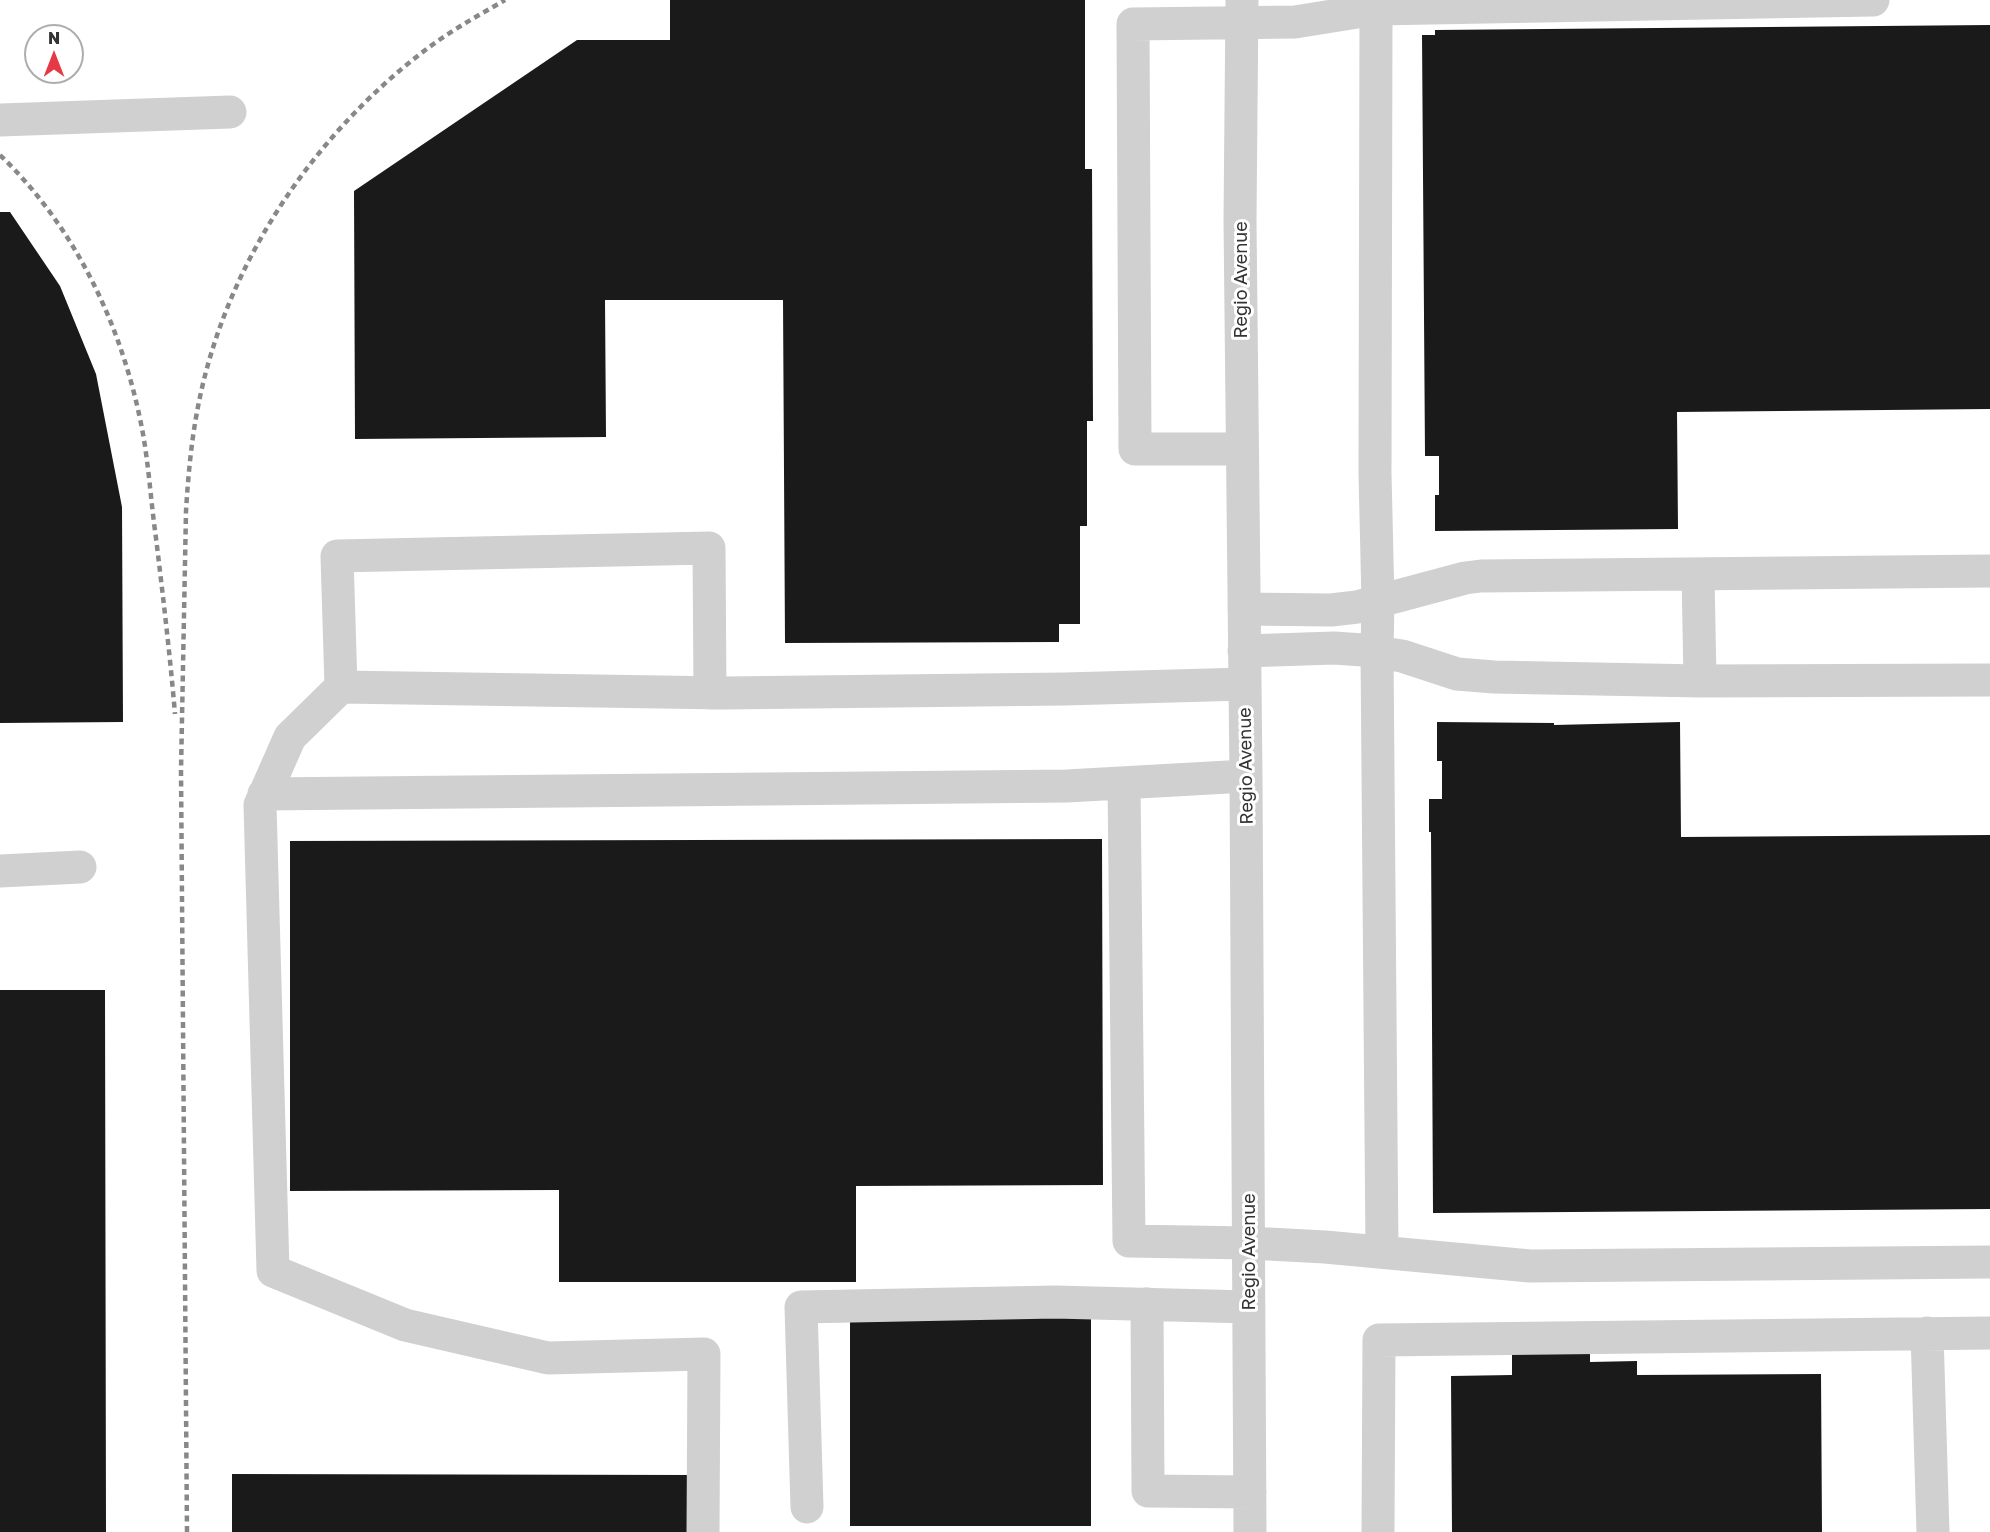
<!DOCTYPE html>
<html>
<head>
<meta charset="utf-8">
<style>
	body { margin:0 }
	#map { position:relative; width:1990px; height:1532px; overflow:hidden; background:#fff; font-family:"Golos Text",sans-serif }
	canvas { display:block }
	.north { position:absolute; left:24px; top:24px; width:60px; height:60px; box-sizing:border-box; background:#fff; border:2px solid #adadad; border-radius:50%; rotate:0deg; font-size:16px; font-weight:700; line-height:24px; text-align:center; color:#333 }
	.north::after { content:''; display:block; margin:auto; width:21px; height:27px; background:#e63946; clip-path:polygon(50% 0,100% 100%,50% 72%,0 100%) }
</style>
</head>
<body>
<div id="map">
<canvas width="1990" height="1532"></canvas>
<div class="north">N</div>
</div>
<script>
const ctx = document.querySelector('canvas').getContext('2d');
ctx.lineJoin = 'round';
function fillPath(path, color) {
  ctx.fillStyle = color;
  ctx.fill(path, 'evenodd');
}
function trace(path, color, width, dash) {
  ctx.strokeStyle = color;
  ctx.lineWidth = width;
  ctx.lineCap = dash ? 'butt' : 'round';
  ctx.setLineDash(dash || []);
  ctx.stroke(path);
}
function drawText(font, color, halo, rows, align = 'center') {
  ctx.font = font + ' "Golos Text",sans-serif';
  ctx.lineWidth = 6;
  ctx.setLineDash([]);
  ctx.textBaseline = 'middle';
  ctx.strokeStyle = halo;
  ctx.fillStyle = color;
  for (const [text, x, y, turn = 0] of rows) {
    ctx.save();
    ctx.translate(x, y);
    ctx.rotate((+turn || 0) * Math.PI / 180);
    ctx.textAlign = isNaN(turn) ? turn : align;
    if (halo) ctx.strokeText(text, 0, 0);
    ctx.fillText(text, 0, 0);
    ctx.restore();
  }
}
const building = new Path2D(`
	M 670,0 L 1085,0 L 1085,169 L 1092,169 L 1093,421 L 1087,421 L 1087,526 L 1080,526 L 1080,624 L 1059,624 L 1059,642 L 785,643 L 783,300 L 605,300 L 606,437 L 355,439 L 354,191 L 577,40 L 670,40 Z
	M 1990,25 L 1990,409 L 1677,412 L 1678,529 L 1435,531 L 1435,495 L 1439,495 L 1439,456 L 1425,456 L 1422,35 L 1435,35 L 1435,30 Z
	M 0,212 L 10,212 L 60,286 L 96,374 L 122,507 L 123,722 L 0,723 Z
	M 1437,722 L 1554,723 L 1554,725 L 1680,722 L 1681,837 L 1990,835 L 1990,1209 L 1433,1213 L 1431,832 L 1429,832 L 1429,799 L 1442,799 L 1442,761 L 1437,761 Z
	M 1102,839 L 1103,1185 L 856,1186 L 856,1282 L 559,1282 L 559,1190 L 290,1191 L 290,841 Z
	M 0,990 L 105,990 L 106,1532 L 0,1532 Z
	M 850,1315 L 1091,1315 L 1091,1526 L 850,1526 Z
	M 1590,1341 L 1590,1362 L 1637,1361 L 1637,1375 L 1821,1374 L 1822,1532 L 1452,1532 L 1451,1376 L 1512,1375 L 1512,1342 Z
	M 232,1474 L 691,1475 L 691,1532 L 232,1532 Z`);
const minor = new Path2D(`
	M 1242,0 L 1240,221 L 1246,776 L 1250,1532
	M 1376,9 L 1375,473 L 1378,602 L 1377,652 L 1382,1252
	M 0,120 L 230,112
	M 1242,449 L 1135,449 L 1133,24 L 1295,22 L 1376,9 L 1873,0
	M 1698,574 L 1700,681
	M 1244,609 L 1331,610 L 1357,607 L 1465,578 L 1481,576 L 1990,571
	M 1244,651 L 1334,648 L 1363,650 L 1402,656 L 1457,674 L 1494,677 L 1700,681 L 1990,680
	M 341,687 L 337,556 L 709,548 L 710,693
	M 1124,783 L 1129,1241 L 1249,1243 L 1325,1247 L 1530,1266 L 1990,1262
	M 264,794 L 1067,786 L 1246,776
	M 0,871 L 80,867
	M 1147,1304 L 1148,1491 L 1250,1492
	M 1927,1333 L 1933,1532
	M 807,1507 L 801,1307 L 1055,1302 L 1249,1307
	M 703,1532 L 704,1354 L 548,1358 L 405,1325 L 273,1271 L 260,805 L 290,737 L 341,687 L 725,693 L 1065,689 L 1245,684
	M 1378,1532 L 1379,1340 L 1990,1333`);
const rail = new Path2D(`
	M 0,155 C 77,229 124,330 143,434 C 149,468 151,503 156,538 C 163,596 170,655 175,714
	M 187,1532 L 181,771 L 186,511 C 188,478 191,444 197,412 C 223,268 312,135 428,48 C 452,30 479,15 505,0`);
const streetNames = [
	["Regio Avenue",1241,280,-90],
	["Regio Avenue",1246,766,-91],
	["Regio Avenue",1249,1252,-90]
];
fillPath(building, '#1a1a1a');
trace(minor, '#d0d0d0', 33);
trace(rail, '#888', 4.5, [6, 4.5]);
drawText('18px', '#333', '#fff', streetNames);
</script>
</body>
</html>
